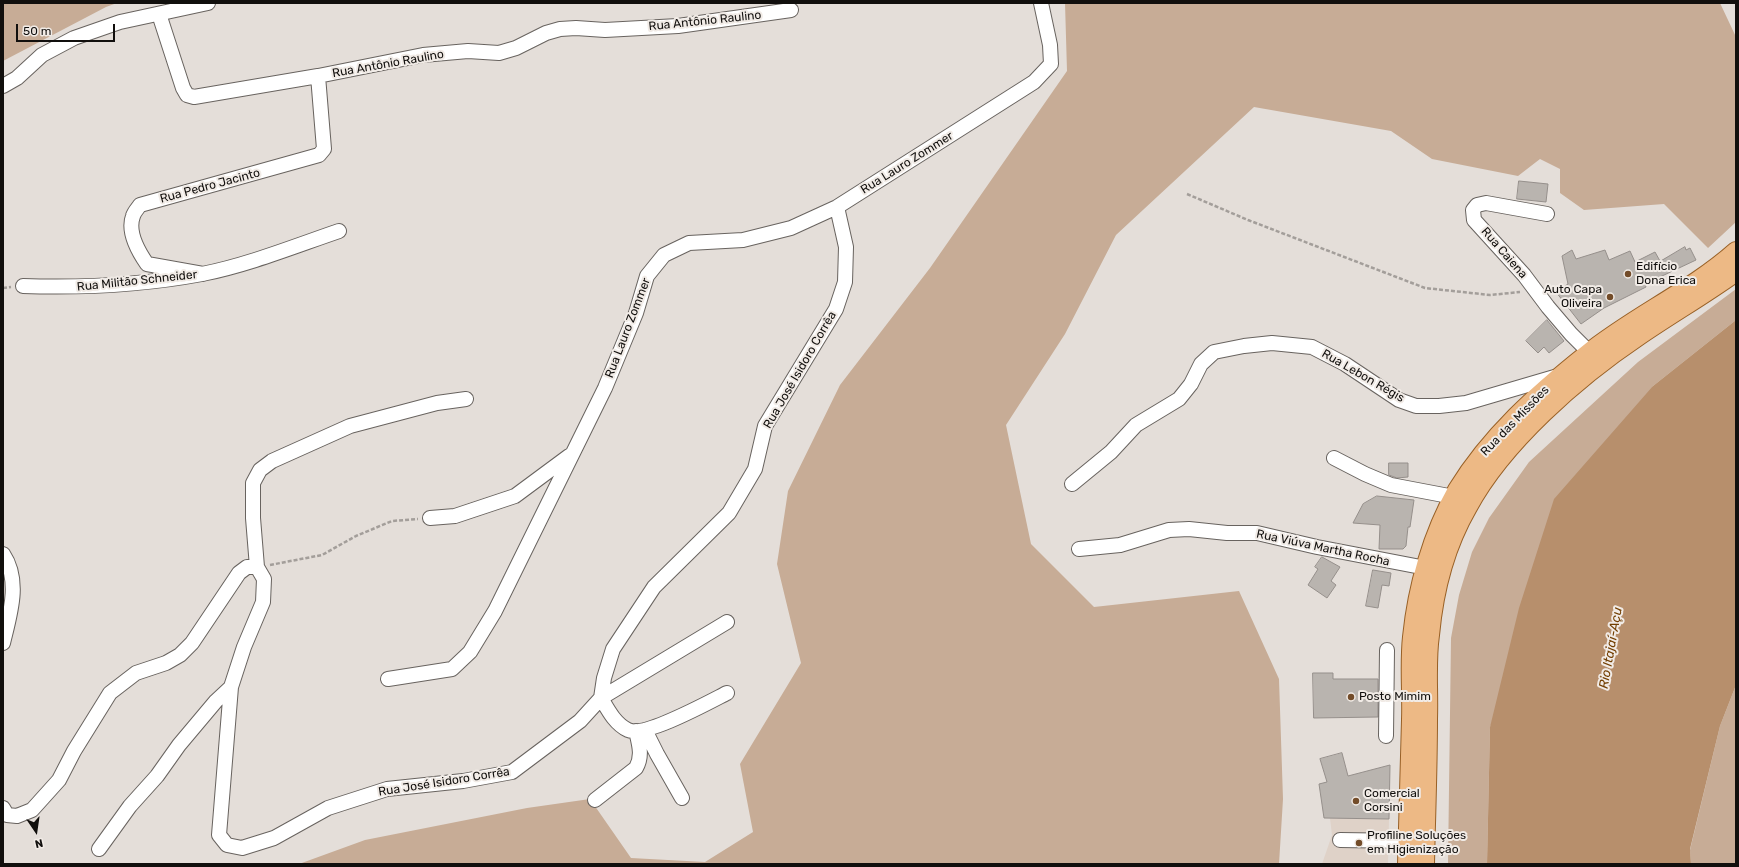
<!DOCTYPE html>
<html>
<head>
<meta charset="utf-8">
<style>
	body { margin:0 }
	#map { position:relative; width:1739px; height:867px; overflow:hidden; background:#e4ded9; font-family:Rubik,sans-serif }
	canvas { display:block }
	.frame { position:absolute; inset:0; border:4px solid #110f0d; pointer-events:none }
	.north { position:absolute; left:16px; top:811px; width:40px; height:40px; -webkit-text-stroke:3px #f1ebe6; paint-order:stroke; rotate:167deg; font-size:11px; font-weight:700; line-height:16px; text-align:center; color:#110f0d }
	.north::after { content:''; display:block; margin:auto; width:14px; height:18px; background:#110f0d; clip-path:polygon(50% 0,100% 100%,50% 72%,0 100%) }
	.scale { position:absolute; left:16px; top:24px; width:99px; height:18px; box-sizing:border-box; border:2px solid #110f0d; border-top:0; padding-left:5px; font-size:12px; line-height:14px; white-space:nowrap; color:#110f0d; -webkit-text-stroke:3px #f1ebe6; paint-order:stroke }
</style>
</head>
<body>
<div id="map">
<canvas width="1739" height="867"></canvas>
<div class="frame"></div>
<div class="north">N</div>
<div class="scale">50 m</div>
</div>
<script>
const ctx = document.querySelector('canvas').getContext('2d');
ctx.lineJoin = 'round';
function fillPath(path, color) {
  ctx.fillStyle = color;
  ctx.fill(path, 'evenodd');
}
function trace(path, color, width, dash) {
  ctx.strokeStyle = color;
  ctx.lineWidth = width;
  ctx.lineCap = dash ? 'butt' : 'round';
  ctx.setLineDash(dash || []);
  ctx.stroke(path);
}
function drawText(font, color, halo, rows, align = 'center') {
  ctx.font = font + ' Rubik,sans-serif';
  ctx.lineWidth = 4;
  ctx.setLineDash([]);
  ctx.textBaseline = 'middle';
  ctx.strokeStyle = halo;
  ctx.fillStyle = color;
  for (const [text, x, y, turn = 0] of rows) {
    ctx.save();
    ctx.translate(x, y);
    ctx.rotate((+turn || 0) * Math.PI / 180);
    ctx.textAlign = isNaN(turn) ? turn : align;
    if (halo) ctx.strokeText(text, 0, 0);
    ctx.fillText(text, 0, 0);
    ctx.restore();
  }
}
const built = new Path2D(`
	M 1330,818 L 1389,819 L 1388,864 L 1322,864 L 1332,835 Z`);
const green = new Path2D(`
	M 3,3 L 117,3 L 106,7 L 3,61 Z
	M 1065,3 L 1720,3 L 1736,37 L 1736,222 L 1708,248 L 1664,204 L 1584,210 L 1560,193 L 1560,169 L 1540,159 L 1518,176 L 1432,159 L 1391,131 L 1254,107 L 1116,235 L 1065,334 L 1006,425 L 1031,544 L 1094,607 L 1239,591 L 1279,679 L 1283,799 L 1279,864 L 299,864 L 365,840 L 527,808 L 590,799 L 631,858 L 705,862 L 753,832 L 740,764 L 801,663 L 777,564 L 788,491 L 840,385 L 930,268 L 1067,71 Z
	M 1736,289 L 1736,320 L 1653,386 L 1490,727 L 1487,864 L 1448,864 L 1451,638 L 1459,595 L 1472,552 L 1489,518 L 1529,462 L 1638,362 Z
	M 1736,685 L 1736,864 L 1691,864 L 1690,850 L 1720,726 Z`);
const water = new Path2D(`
	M 1736,320 L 1736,685 L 1720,726 L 1690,849 L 1691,864 L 1487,864 L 1490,727 L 1519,608 L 1554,499 L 1653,386 Z`);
const building = new Path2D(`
	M 1519,181 L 1548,184 L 1546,202 L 1517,199 Z
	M 1685,247 L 1686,250 L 1690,248 L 1696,260 L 1645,284 L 1646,287 L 1604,308 L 1581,324 L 1556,292 L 1568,284 L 1562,256 L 1572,250 L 1576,259 L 1605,250 L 1609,260 L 1630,251 L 1635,262 L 1655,252 L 1660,261 Z
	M 1547,320 L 1564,341 L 1549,353 L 1544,347 L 1538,353 L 1526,341 Z
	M 1389,463 L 1408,463 L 1408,477 L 1397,478 L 1389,475 Z
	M 1377,496 L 1414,500 L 1410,527 L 1408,527 L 1406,546 L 1403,549 L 1379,549 L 1380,525 L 1353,523 L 1363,504 Z
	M 1322,557 L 1340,567 L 1331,581 L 1336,585 L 1327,598 L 1308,585 L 1318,569 L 1315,567 Z
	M 1373,570 L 1391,573 L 1389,586 L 1382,585 L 1378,608 L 1366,606 Z
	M 1313,673 L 1333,673 L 1333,679 L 1378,679 L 1378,717 L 1314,718 Z
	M 1342,753 L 1348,776 L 1390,765 L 1389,819 L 1324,818 L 1319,784 L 1327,782 L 1320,759 Z`);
const path = new Path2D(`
	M 1187,194 L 1248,220 L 1425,288 L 1490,295 L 1520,292
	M 3,288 L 11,287
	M 270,565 L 322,555 L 356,536 L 392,521 L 418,519`);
const minor = new Path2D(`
	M 159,14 L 183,88 L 187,95 L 194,97 L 318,76 L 423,55 L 468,51 L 499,53 L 516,48 L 546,33 L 560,29 L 576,28 L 605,30 L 678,26 L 791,10
	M 3,86 L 17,78 L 42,55 L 74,38 L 120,22 L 208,3
	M 1547,214 L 1486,203 L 1477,205 L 1473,210 L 1474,220 L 1524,275 L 1548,307 L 1571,334 L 1589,352
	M 203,274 L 147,264 C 138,251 127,232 133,216 C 134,212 138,208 140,205 L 319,155 L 324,149 L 318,76
	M 23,286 C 83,288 143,285 202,274 C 248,265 295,246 339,231
	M 1334,458 L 1365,474 L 1391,485 L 1454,497
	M 1072,484 L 1111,452 L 1136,425 L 1179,399 L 1191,384 L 1201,364 L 1214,352 L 1244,346 L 1272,343 L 1312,347 L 1345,364 L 1399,400 L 1416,406 L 1439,406 L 1466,403 L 1558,376
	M 430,518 L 455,516 L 515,496 L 569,456
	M 1079,549 L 1120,545 L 1169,530 L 1189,529 L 1227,533 L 1257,533 L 1317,547 L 1426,568
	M 3,554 C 21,581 10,614 3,643
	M 257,567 L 253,518 L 253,483 L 260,470 L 272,461 L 350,426 L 437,403 L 466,399
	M 388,679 L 452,669 L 470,652 L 495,611 L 605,388 L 636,313 L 647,276 L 664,255 L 689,243 L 743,240 L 791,228 L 837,207 L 1034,82 L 1051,64 L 1050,45 L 1041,3
	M 601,698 C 608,710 615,724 628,730 C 644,738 711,701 727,693
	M 601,698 L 727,622
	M 645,730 L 657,754 L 682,798
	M 1386,736 L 1387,650
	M 595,800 L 636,768 C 643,756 639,744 636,731
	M 3,808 L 7,815 L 17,816 L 32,810 L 59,780 L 74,751 L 110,693 L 136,673 L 166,663 L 180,655 L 192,643 L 239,573 L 247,567 L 257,567 L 264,579 L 263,602 L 244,647 L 231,687 L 219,835 L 227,845 L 242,848 L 274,838 L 328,808 L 387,789 L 463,781 L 512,772 L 580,721 L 601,698 L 604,678 L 613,649 L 654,587 L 729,513 L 755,469 L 765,426 L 836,309 L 845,282 L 846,247 L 837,207
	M 1340,840 L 1408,841
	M 99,849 L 130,806 L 157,776 L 179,745 L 216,701 L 231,687`);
const major = new Path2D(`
	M 1407,864 C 1408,816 1410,768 1411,720 C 1412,693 1409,664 1412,637 C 1417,587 1432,534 1457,490 C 1490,436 1538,393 1587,354 C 1634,316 1691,291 1736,251
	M 1425,864 C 1426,816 1428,767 1428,719 C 1429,691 1426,662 1430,635 C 1434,591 1446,545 1468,507 C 1503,442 1578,377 1639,336 C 1671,314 1704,295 1736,272`);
const markers = [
	[1628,274,4,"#734c29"],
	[1610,297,4,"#734c29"],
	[1351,697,4,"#734c29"],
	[1356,801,4,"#734c29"],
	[1359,843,4,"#734c29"]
];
const streetNames = [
	["Rua Antônio Raulino",705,21,-6],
	["Rua Antônio Raulino",388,64,-10],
	["Rua Lauro Zommer",907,163,-32],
	["Rua Pedro Jacinto",210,186,-15],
	["Rua Caiena",1504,253,49],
	["Rua Militão Schneider",137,281,-6],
	["Rua Lauro Zommer",628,328,-69],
	["Rua José Isidoro Corrêa",800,370,-60],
	["Rua Lebon Régis",1363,376,30],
	["Rua das Missões",1515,421,-46],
	["Rua Viúva Martha Rocha",1323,548,12],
	["Rua José Isidoro Corrêa",444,782,-9]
];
const poiNames = [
	["Edifício",1636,267],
	["Dona Erica",1636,281],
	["Auto Capa",1602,290,"right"],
	["Oliveira",1602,304,"right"],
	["Posto Mimim",1359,697],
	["Comercial",1364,794],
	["Corsini",1364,808],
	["Profiline Soluções",1367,836],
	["em Higienização",1367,850]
];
const waterNames = [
	["Rio Itajaí-Açu",1611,648,-80]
];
fillPath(built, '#dfd2c8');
fillPath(green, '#c7ac96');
fillPath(water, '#b78f6c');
fillPath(building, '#b9b4af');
trace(building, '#958f8b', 1);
trace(minor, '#68635f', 16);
trace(major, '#986026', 20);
trace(path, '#a39e9a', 2.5, [4, 2]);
trace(minor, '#fff', 14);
trace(major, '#edb985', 18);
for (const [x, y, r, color] of markers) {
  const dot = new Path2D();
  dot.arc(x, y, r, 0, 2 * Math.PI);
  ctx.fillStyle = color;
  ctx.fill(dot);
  trace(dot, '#f1ebe6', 1.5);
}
drawText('12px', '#110f0d', '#f1ebe6', streetNames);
drawText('12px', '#110f0d', '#f1ebe6', poiNames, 'left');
drawText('italic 13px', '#723e00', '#f1ebe6', waterNames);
</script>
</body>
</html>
